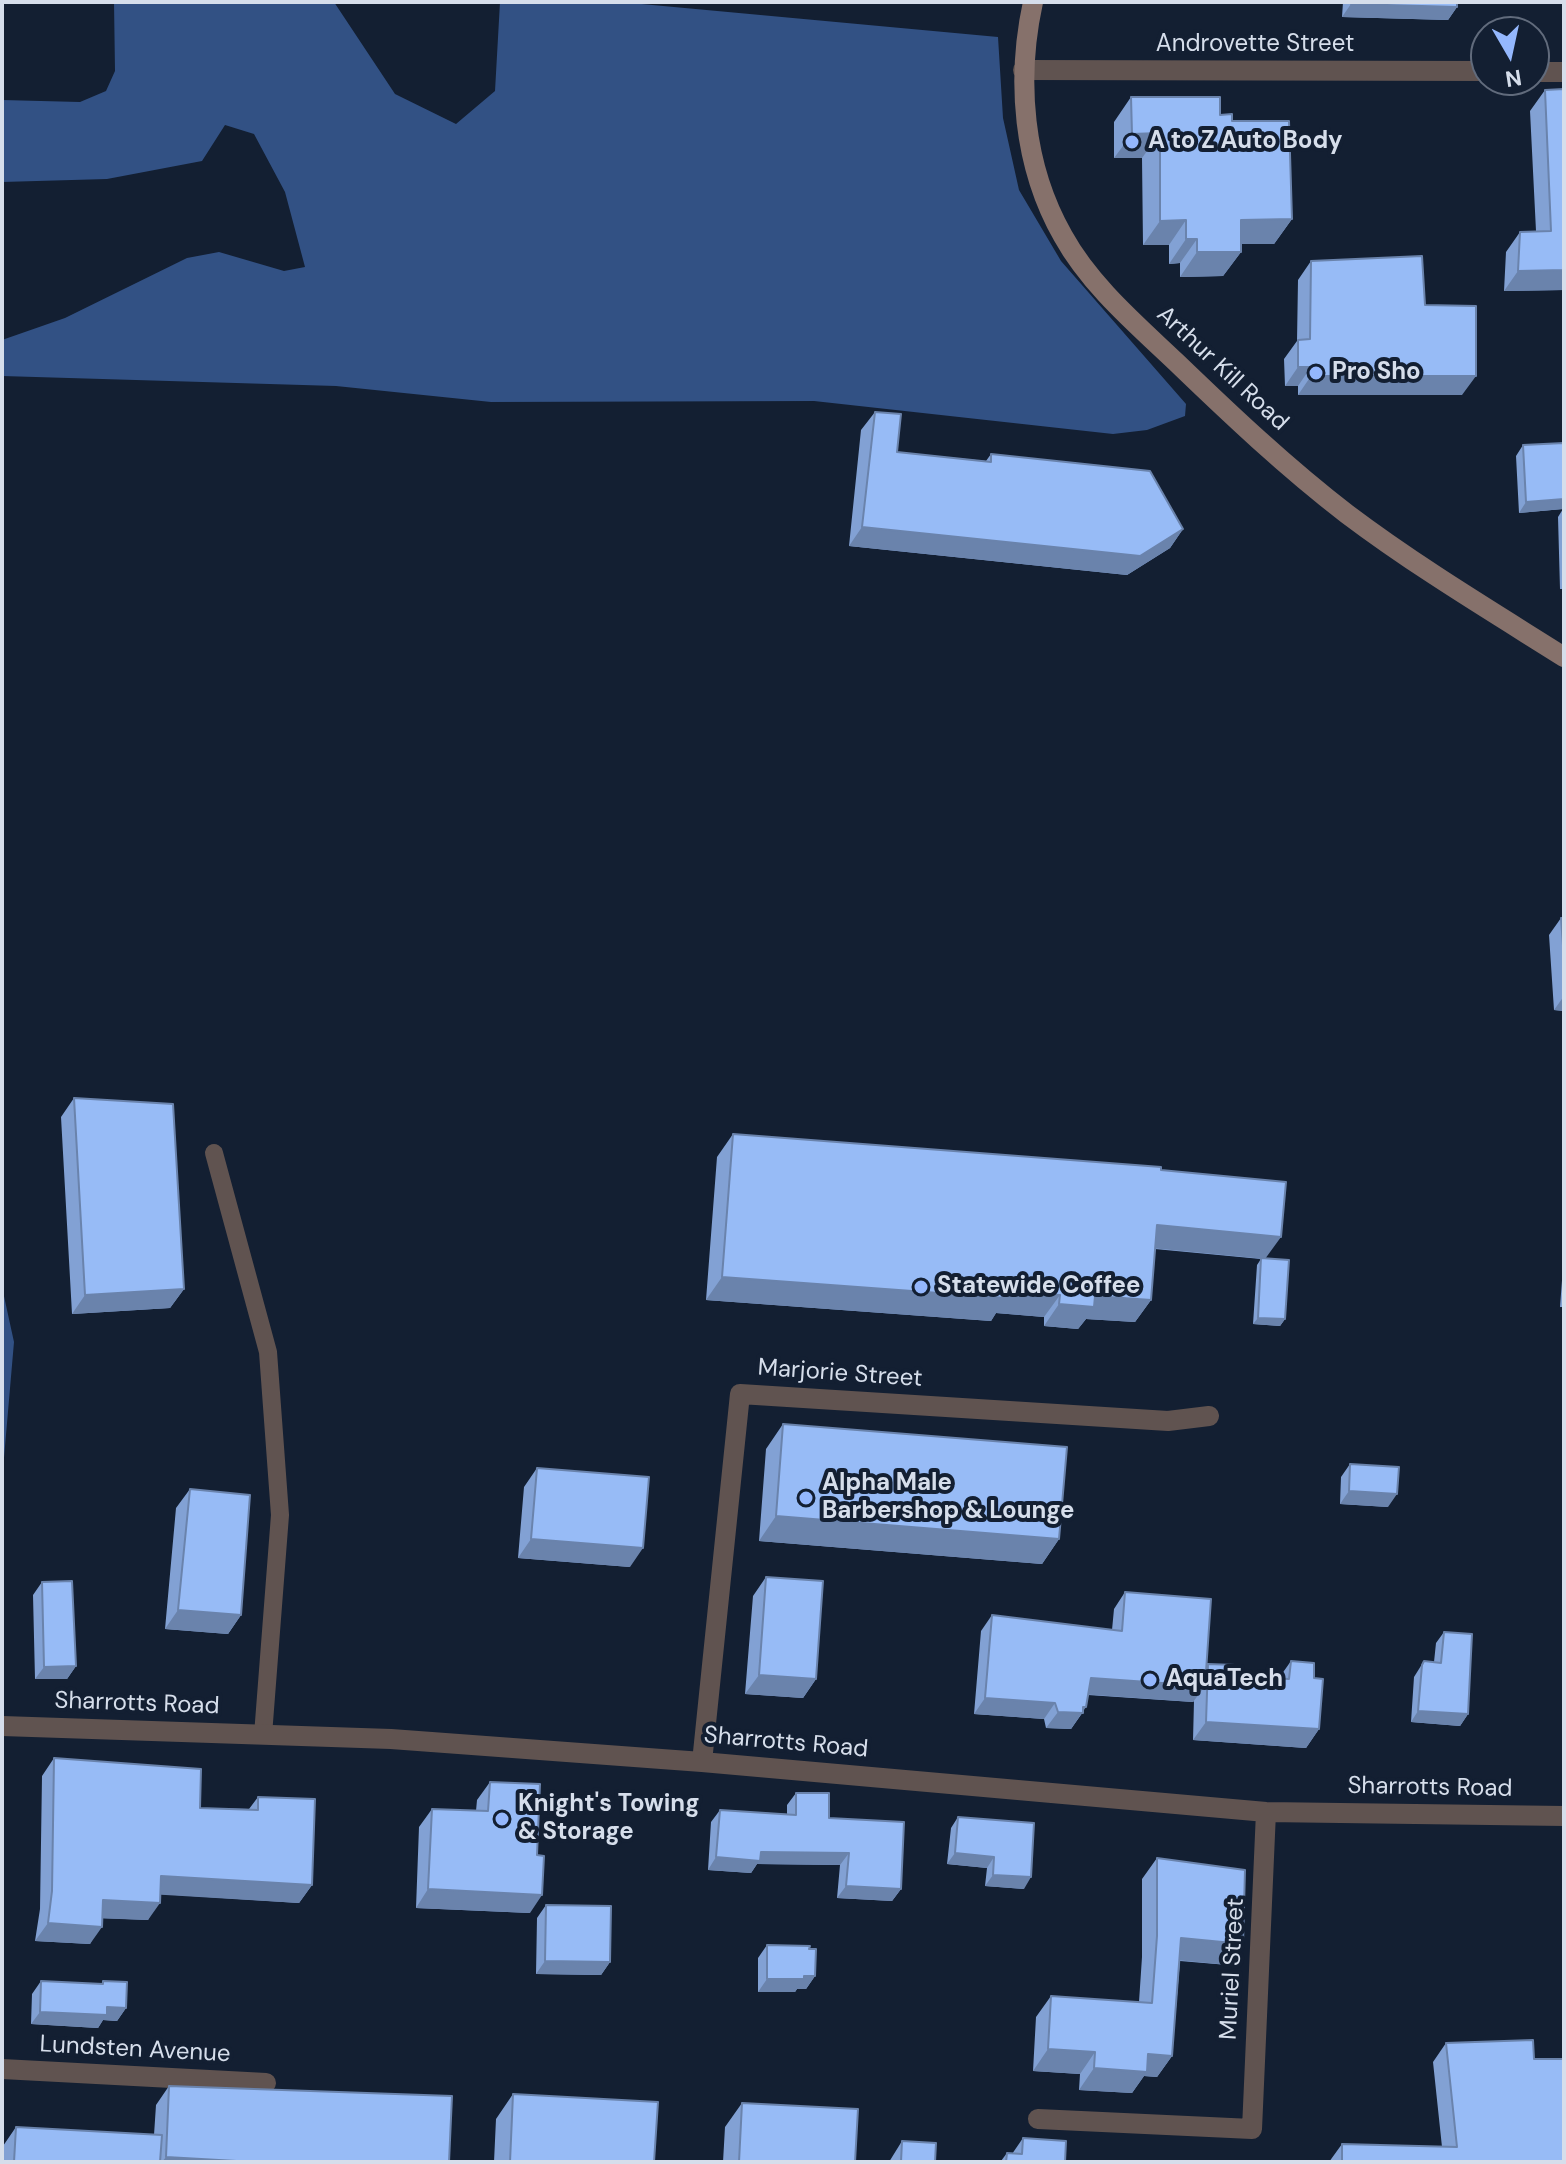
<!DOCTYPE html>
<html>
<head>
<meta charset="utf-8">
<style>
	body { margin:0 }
	#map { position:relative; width:1566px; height:2164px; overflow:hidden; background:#131f32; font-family:"DM Sans",sans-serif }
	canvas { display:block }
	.frame { position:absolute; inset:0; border:4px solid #d6deeb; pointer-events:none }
	.north { position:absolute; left:1470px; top:16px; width:80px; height:80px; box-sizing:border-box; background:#131f32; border:2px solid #616b7c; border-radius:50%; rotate:171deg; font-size:22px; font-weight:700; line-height:32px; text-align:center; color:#d6deeb }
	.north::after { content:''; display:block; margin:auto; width:28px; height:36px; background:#94b7fd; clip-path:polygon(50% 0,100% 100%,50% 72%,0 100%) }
</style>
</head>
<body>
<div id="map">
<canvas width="1566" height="2164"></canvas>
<div class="frame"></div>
<div class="north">N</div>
</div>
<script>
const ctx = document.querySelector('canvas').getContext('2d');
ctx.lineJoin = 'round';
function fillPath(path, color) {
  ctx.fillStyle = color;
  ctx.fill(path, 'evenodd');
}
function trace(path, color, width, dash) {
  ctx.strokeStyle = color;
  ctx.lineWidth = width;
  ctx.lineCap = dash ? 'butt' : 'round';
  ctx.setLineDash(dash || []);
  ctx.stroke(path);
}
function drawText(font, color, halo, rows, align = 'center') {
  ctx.font = font + ' "DM Sans",sans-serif';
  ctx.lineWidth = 8;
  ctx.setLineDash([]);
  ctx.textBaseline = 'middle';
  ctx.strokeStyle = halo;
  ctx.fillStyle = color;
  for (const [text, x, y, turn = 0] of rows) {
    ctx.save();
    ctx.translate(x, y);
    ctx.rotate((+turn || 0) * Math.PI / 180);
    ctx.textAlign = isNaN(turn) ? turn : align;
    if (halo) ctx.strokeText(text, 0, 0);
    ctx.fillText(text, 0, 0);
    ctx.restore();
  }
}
const forest = new Path2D(`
	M 114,2 L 334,2 L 395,94 L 456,124 L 495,91 L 500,2 L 620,2 L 998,37 L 1003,118 L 1019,190 L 1061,261 L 1186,404 L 1185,416 L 1147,430 L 1113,434 L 814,401 L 491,402 L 336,386 L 2,376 L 2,340 L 65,318 L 187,258 L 219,252 L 284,271 L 305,267 L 285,192 L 254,134 L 225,125 L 202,161 L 107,179 L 2,182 L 2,100 L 80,102 L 106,91 L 115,71 Z
	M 2,1287 L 14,1342 L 2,1481 Z`);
const lane = new Path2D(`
	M 214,1153 L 268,1352 L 280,1515 L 263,1735`);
const street = new Path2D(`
	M 1023,70 L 1486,71
	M 1534,72 L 1564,72
	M 2,1726 L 391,1739 L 702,1762 L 1266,1812 L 1564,1816
	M 702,1762 L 740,1394 L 1168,1421 L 1209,1416
	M 2,2069 L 266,2083
	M 1038,2119 L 1252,2129 L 1266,1812`);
const secondary = new Path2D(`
	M 1033,2 C 1016,80 1023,166 1063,236 C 1090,285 1136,324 1176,362 C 1231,415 1286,467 1347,514 C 1416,566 1491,611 1564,657`);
const wall = new Path2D(`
	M 1343,2 L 1457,2 L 1457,7 L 1448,20 L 1342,17 Z
	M 1564,89 L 1564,290 L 1504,291 L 1506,252 L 1520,232 L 1536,231 L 1530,111 L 1545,90 Z
	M 1131,97 L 1220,115 L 1232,121 L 1292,219 L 1274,244 L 1241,244 L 1241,252 L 1223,276 L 1180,277 L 1180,263 L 1169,264 L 1169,245 L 1143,245 L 1142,158 L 1114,158 L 1114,122 Z
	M 1311,261 L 1425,305 L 1462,395 L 1298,395 L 1298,386 L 1285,386 L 1284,359 L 1297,341 L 1298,280 Z
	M 875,412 L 897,452 L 986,461 L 991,454 L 1183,529 L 1170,548 L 1127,575 L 849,546 L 861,430 Z
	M 1564,443 L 1564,589 L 1560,589 L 1558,517 L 1563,509 L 1519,513 L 1516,456 L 1523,445 Z
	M 1561,918 L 1564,918 L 1564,1011 L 1554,1010 L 1549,935 Z
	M 74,1098 L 184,1289 L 170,1308 L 72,1314 L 61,1117 Z
	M 733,1134 L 1161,1170 L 1265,1258 L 1285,1319 L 1280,1326 L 1253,1324 L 1257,1265 L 1261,1259 L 1155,1249 L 1151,1300 L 1135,1322 L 1086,1319 L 1078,1329 L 1044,1326 L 1044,1317 L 996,1313 L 991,1321 L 706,1300 L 717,1157 Z
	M 1564,1254 L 1564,1307 L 1560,1307 Z
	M 783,1424 L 1059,1539 L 1042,1564 L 759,1541 L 766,1449 Z
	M 1350,1464 L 1388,1507 L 1340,1504 L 1341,1477 Z
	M 537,1468 L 630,1567 L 518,1558 L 524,1487 Z
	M 190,1489 L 241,1615 L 228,1634 L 165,1629 L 176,1508 Z
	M 766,1577 L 816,1679 L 803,1698 L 745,1694 L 753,1596 Z
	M 42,1582 L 76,1666 L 67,1679 L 35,1679 L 33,1595 Z
	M 1125,1592 L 1206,1668 L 1208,1664 L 1234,1676 L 1279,1678 L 1291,1661 L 1314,1678 L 1319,1729 L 1306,1748 L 1193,1740 L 1194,1701 L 1193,1702 L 1088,1695 L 1083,1712 L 1071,1729 L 1046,1728 L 1044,1719 L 974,1714 L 981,1631 L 992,1615 L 1112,1630 L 1114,1609 Z
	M 1444,1632 L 1468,1714 L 1460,1726 L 1411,1722 L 1414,1677 L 1424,1661 L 1434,1662 L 1436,1643 Z
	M 54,1758 L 200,1808 L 249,1809 L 258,1797 L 312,1885 L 299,1903 L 160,1894 L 148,1920 L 102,1918 L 90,1944 L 35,1941 L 40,1909 L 42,1776 Z
	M 490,1782 L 530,1913 L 416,1908 L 419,1827 L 432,1809 L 476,1811 L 477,1800 Z
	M 796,1793 L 829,1818 L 901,1889 L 892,1901 L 837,1898 L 840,1865 L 757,1864 L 751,1873 L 708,1870 L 711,1822 L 720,1810 L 787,1814 L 787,1805 Z
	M 958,1817 L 1024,1889 L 985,1886 L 987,1868 L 947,1864 L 951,1828 Z
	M 1157,1858 L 1228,1965 L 1180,1961 L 1172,2056 L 1157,2077 L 1144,2076 L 1132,2093 L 1079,2090 L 1080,2074 L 1033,2071 L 1036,2017 L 1051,1996 L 1139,2002 L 1142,1957 L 1142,1879 Z
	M 546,1905 L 610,1962 L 601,1975 L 536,1974 L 537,1918 Z
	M 767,1945 L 809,1949 L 815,1976 L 806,1989 L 797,1989 L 795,1992 L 758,1992 L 758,1958 Z
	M 41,1981 L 101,1984 L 103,1981 L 126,2008 L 117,2021 L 103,2020 L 98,2028 L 31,2024 L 32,1994 Z
	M 1446,2043 L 1534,2059 L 1564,2162 L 1329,2162 L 1342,2144 L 1442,2147 L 1433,2062 Z
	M 169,2086 L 449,2162 L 2,2162 L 3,2146 L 16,2127 L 154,2135 L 156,2105 Z
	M 513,2094 L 654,2162 L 494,2162 L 496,2119 Z
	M 742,2103 L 855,2162 L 723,2162 L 725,2127 Z
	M 1023,2138 L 1065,2162 L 1001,2161 L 1007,2153 L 1012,2154 Z
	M 902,2141 L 935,2162 L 889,2162 Z`);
const shadedWall = new Path2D(`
	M 1351,4 L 1457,7 L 1448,20 L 1342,17 Z
	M 1160,133 L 1142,158 L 1114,158 L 1132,134 Z
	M 1292,219 L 1274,244 L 1223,244 L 1241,220 Z
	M 1186,220 L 1169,245 L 1143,245 L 1160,221 Z
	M 1186,239 L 1197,239 L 1180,263 L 1169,264 Z
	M 1197,252 L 1241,252 L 1223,276 L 1180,277 Z
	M 1564,270 L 1564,290 L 1504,291 L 1518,271 Z
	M 1298,367 L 1311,367 L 1298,386 L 1285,386 Z
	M 1311,376 L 1476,376 L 1462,395 L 1298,395 Z
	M 1564,499 L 1563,509 L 1519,513 L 1526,502 Z
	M 862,527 L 1183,529 L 1170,548 L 1127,575 L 849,546 Z
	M 1564,996 L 1564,1011 L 1554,1010 Z
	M 1157,1225 L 1281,1237 L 1265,1259 L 1141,1247 Z
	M 722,1277 L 1007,1291 L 1060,1295 L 1044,1317 L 996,1313 L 991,1321 L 706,1300 Z
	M 184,1289 L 170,1308 L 72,1314 L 85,1295 Z
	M 1095,1296 L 1151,1300 L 1135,1322 L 1086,1319 L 1078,1329 L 1044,1326 L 1059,1304 Z
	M 1258,1318 L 1285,1319 L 1280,1326 L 1253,1324 Z
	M 1349,1491 L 1397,1494 L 1388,1507 L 1340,1504 Z
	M 776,1516 L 1059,1539 L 1042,1564 L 759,1541 Z
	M 531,1539 L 643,1548 L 630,1567 L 518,1558 Z
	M 178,1610 L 241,1615 L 228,1634 L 165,1629 Z
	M 76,1666 L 67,1679 L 35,1679 L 44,1667 Z
	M 759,1675 L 816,1679 L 803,1698 L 745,1694 Z
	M 1091,1678 L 1205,1686 L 1193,1702 L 1080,1694 Z
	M 985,1698 L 1055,1703 L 1044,1719 L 974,1714 Z
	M 1083,1707 L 1086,1707 L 1071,1729 L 1046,1728 L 1058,1712 Z
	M 1418,1711 L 1468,1714 L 1460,1726 L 1411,1722 Z
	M 1206,1722 L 1319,1729 L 1306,1748 L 1193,1740 Z
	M 761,1852 L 849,1853 L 840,1865 L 757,1864 L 751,1873 L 708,1870 L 716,1857 Z
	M 955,1853 L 994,1857 L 987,1868 L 947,1864 Z
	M 993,1875 L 1031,1877 L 1024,1889 L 985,1886 Z
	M 161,1876 L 312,1885 L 299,1903 L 149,1894 Z
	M 846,1886 L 901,1889 L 892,1901 L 837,1898 Z
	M 428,1889 L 542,1895 L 530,1913 L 416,1908 Z
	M 103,1900 L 160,1903 L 148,1920 L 91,1918 Z
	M 48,1923 L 102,1927 L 90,1944 L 35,1941 Z
	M 1181,1938 L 1243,1944 L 1228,1965 L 1166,1959 Z
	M 545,1961 L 610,1962 L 601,1975 L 536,1974 Z
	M 804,1976 L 815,1976 L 806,1989 L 797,1989 L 795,1992 L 758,1992 L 767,1979 Z
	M 107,2007 L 126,2008 L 117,2021 L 103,2020 L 98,2028 L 31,2024 L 40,2012 Z
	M 1048,2049 L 1095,2052 L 1080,2074 L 1033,2071 Z
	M 1148,2054 L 1172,2056 L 1157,2077 L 1144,2076 L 1132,2093 L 1079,2090 L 1094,2068 Z
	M 166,2157 L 254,2162 L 162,2162 Z`);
const building = new Path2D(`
	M 1351,2 L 1457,2 L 1457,7 L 1351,4 Z
	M 1564,89 L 1564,270 L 1518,271 L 1520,232 L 1551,231 L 1545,90 Z
	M 1131,97 L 1220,97 L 1220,115 L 1232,114 L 1232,121 L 1289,121 L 1292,219 L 1241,220 L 1241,252 L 1197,252 L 1197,239 L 1186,239 L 1186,220 L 1160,221 L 1160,133 L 1132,134 Z
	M 1422,256 L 1425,305 L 1476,306 L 1476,376 L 1311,376 L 1311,367 L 1298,367 L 1298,340 L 1310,339 L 1311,261 Z
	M 875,412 L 901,414 L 897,452 L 991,462 L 991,454 L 1150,471 L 1183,529 L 1140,556 L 862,527 Z
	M 1564,443 L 1564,499 L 1526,502 L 1523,445 Z
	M 1561,918 L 1564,918 L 1564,959 Z
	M 74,1098 L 173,1104 L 184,1289 L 85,1295 Z
	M 733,1134 L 1161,1167 L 1161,1170 L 1286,1182 L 1281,1237 L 1157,1225 L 1151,1300 L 1095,1296 L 1094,1307 L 1059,1304 L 1060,1295 L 1007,1291 L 1007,1298 L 722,1277 Z
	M 1261,1258 L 1289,1260 L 1285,1319 L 1258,1318 Z
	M 783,1424 L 1067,1447 L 1059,1539 L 776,1516 Z
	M 1350,1464 L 1399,1467 L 1397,1494 L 1349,1491 Z
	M 537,1468 L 649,1477 L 643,1548 L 531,1539 Z
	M 190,1489 L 250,1495 L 241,1615 L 178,1610 Z
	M 766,1577 L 823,1581 L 816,1679 L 759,1675 Z
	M 72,1581 L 76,1666 L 44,1667 L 42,1582 Z
	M 1125,1592 L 1211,1599 L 1205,1686 L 1091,1678 L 1086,1707 L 1083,1707 L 1083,1713 L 1058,1712 L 1055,1703 L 985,1698 L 992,1615 L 1122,1631 Z
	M 1444,1632 L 1472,1634 L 1468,1714 L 1418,1711 L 1422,1665 L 1424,1661 L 1441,1663 Z
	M 1291,1661 L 1314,1663 L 1314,1678 L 1323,1679 L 1319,1729 L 1206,1722 L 1208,1664 L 1235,1665 L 1234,1676 L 1289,1679 Z
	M 54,1758 L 201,1769 L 200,1808 L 258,1810 L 258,1797 L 315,1799 L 312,1885 L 161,1876 L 160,1903 L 103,1900 L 102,1927 L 48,1923 L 52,1891 Z
	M 490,1782 L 540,1784 L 537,1855 L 544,1856 L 542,1895 L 428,1889 L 432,1809 L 488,1811 Z
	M 796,1793 L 829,1793 L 829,1818 L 904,1822 L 901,1889 L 846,1886 L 849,1853 L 761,1852 L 760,1861 L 716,1857 L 720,1810 L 796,1815 Z
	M 958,1817 L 1034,1823 L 1031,1877 L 993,1875 L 994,1857 L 955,1853 Z
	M 1157,1858 L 1245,1870 L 1243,1944 L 1181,1938 L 1172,2056 L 1148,2054 L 1147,2072 L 1094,2068 L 1095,2052 L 1048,2049 L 1051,1996 L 1152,2003 L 1157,1936 Z
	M 546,1905 L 611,1906 L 610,1962 L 545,1961 Z
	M 767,1945 L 810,1946 L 809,1949 L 816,1949 L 815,1976 L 804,1976 L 804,1979 L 767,1979 Z
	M 41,1981 L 103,1984 L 103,1981 L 127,1982 L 126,2008 L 107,2007 L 107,2015 L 40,2012 Z
	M 1533,2040 L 1534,2059 L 1564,2059 L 1564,2162 L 1342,2162 L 1342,2144 L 1457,2147 L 1446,2043 Z
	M 169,2086 L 452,2096 L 449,2162 L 254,2162 L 166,2157 Z
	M 513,2094 L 658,2102 L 654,2162 L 510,2162 Z
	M 742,2103 L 858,2109 L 855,2162 L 739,2162 Z
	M 16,2127 L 162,2135 L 160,2162 L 14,2162 Z
	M 1023,2138 L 1066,2141 L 1065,2162 L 1000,2162 L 1006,2162 L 1007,2153 L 1022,2154 Z
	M 902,2141 L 936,2143 L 935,2162 L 901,2162 Z`);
const markers = [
	[1132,142,8,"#94b7fd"],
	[1316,373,8,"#94b7fd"],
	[921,1287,8,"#94b7fd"],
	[806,1498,8,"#94b7fd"],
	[1150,1680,8,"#94b7fd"],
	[502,1819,8,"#94b7fd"]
];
const streetNames = [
	["Androvette Street",1255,45],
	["Arthur Kill Road",1222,369,43],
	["Marjorie Street",840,1374,4],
	["Sharrotts Road",137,1704,2],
	["Sharrotts Road",786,1743,5],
	["Sharrotts Road",1430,1788,1],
	["Muriel Street",1233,1969,-87],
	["Lundsten Avenue",135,2050,3]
];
const poiNames = [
	["A to Z Auto Body",1148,142],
	["Pro Sho",1332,373],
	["Statewide Coffee",937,1287],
	["Alpha Male",822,1484],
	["Barbershop & Lounge",822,1512],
	["AquaTech",1166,1680],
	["Knight's Towing",518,1805],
	["& Storage",518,1833]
];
fillPath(forest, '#325184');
trace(lane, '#605350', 18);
trace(street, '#605350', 20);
trace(secondary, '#86716b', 20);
fillPath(wall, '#82a1d4');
fillPath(shadedWall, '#6a83ac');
fillPath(building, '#97bbf6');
trace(building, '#6a83ac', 2);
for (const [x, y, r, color] of markers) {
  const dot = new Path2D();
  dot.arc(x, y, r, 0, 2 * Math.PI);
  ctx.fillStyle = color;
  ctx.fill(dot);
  trace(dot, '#131f32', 3);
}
drawText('24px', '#d6deeb', '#131f32', streetNames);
drawText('bold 24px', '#d6deeb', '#131f32', poiNames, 'left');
</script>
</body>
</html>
